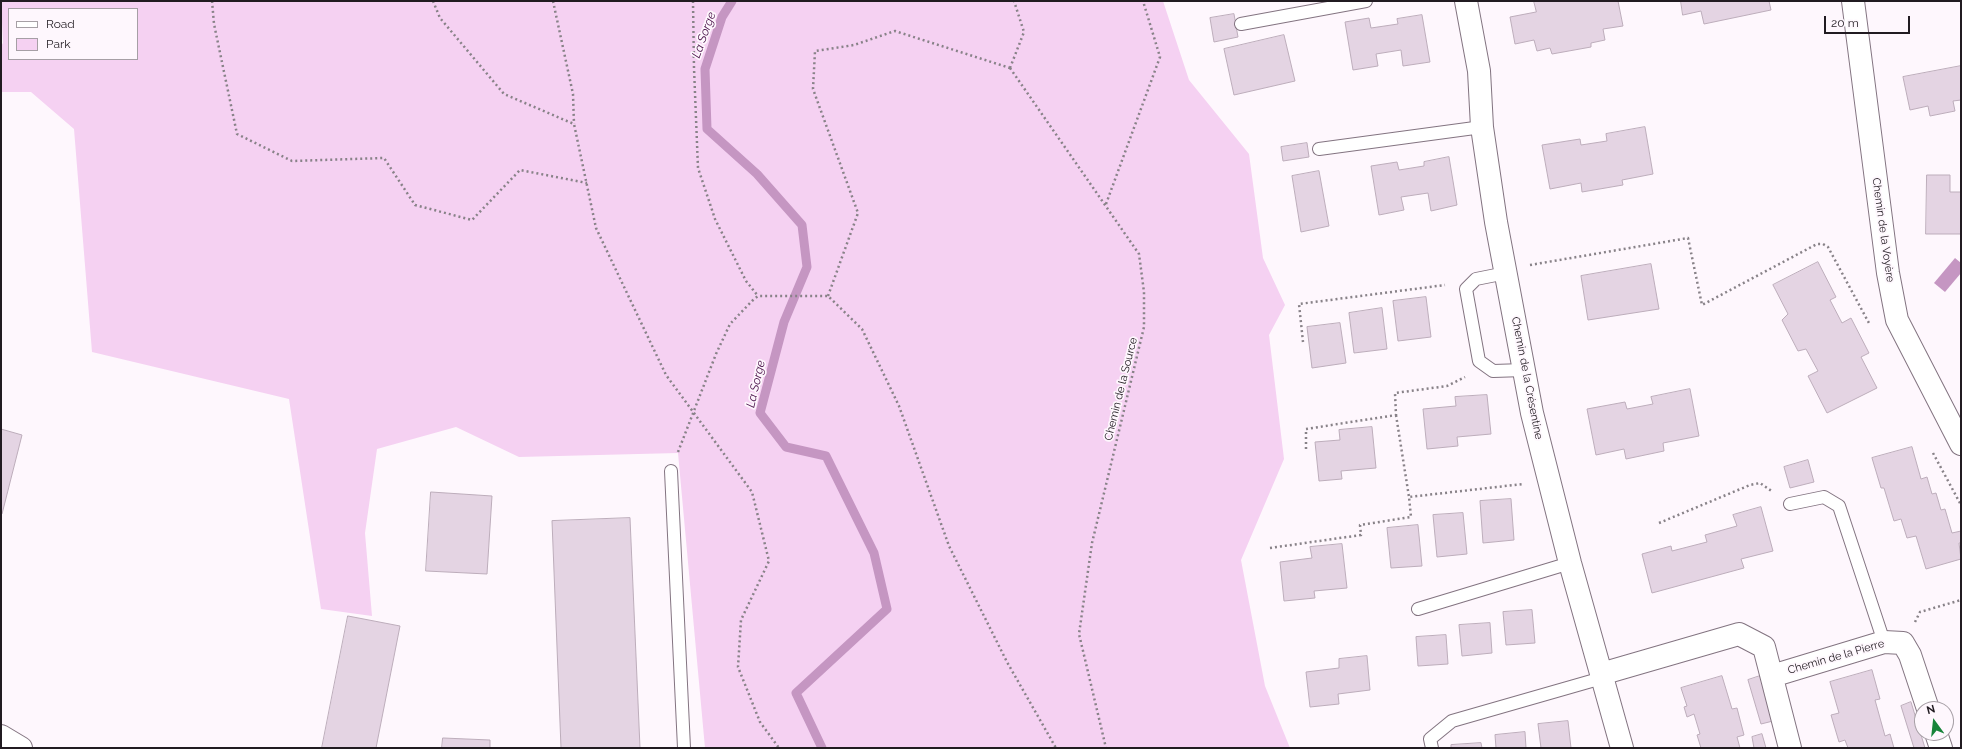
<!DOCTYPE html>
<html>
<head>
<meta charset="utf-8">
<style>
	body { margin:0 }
	#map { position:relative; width:1962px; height:749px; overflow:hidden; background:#fef7fd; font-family:Raleway,sans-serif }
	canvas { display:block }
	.frame { position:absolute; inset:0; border:2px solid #211b21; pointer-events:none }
	.legend { position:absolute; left:8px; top:8px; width:130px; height:52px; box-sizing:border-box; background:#fef7fd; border:1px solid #a69fa5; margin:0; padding:5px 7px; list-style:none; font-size:12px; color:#211b21 }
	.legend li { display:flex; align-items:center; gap:8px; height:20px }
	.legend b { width:20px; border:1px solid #a69fa5 }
	.north { position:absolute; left:1914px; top:701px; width:40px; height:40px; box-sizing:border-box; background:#fef7fd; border:1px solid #a69fa5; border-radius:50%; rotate:345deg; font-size:11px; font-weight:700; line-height:16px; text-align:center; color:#211b21 }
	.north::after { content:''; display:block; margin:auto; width:14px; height:18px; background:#17843a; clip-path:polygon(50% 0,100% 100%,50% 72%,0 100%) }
	.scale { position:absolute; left:1824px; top:16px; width:86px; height:18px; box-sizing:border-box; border:2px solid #211b21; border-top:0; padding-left:5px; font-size:12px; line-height:14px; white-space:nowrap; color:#211b21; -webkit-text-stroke:3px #fef7fd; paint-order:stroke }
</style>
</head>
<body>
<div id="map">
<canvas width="1962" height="749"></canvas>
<div class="frame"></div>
<ul class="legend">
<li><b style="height:5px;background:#fff"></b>Road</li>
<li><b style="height:11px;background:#f5d1f2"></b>Park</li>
</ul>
<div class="north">N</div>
<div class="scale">20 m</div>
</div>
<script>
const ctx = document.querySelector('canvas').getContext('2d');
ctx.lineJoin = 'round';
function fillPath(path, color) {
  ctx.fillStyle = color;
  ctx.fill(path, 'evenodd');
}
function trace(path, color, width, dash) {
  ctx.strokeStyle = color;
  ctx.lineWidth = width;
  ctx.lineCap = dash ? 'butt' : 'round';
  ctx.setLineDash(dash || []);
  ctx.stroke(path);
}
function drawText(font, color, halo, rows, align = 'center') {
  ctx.font = font + ' Raleway,sans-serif';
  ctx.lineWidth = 3.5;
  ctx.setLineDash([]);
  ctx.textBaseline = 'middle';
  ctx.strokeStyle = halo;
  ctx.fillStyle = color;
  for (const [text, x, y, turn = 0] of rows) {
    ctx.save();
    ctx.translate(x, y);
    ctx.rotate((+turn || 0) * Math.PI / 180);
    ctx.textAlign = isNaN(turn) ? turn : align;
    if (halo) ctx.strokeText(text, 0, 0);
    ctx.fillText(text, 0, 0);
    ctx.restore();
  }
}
const green = new Path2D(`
	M 1,1 L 1163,1 L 1189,80 L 1249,154 L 1263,258 L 1285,305 L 1269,335 L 1284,459 L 1241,560 L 1265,686 L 1290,748 L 705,748 L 678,453 L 519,457 L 456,427 L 377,449 L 365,533 L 372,616 L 321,609 L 289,399 L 92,352 L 74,129 L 31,92 L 1,92 L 1,46 L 3,43 ZM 9,9 L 137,9 L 137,59 L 9,59 Z`);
const water = new Path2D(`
	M 1955,258 L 1961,263 L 1961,273 L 1945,292 L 1934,283 Z`);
const stream = new Path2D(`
	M 732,1 L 722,17 L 705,69 L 707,129 L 757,174 L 802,225 L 807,267 L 784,322 L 760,413 L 786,447 L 826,456 L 874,553 L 887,609 L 796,693 L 822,748`);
const building = new Path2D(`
	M 1534,1 L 1618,1 L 1623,26 L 1603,29 L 1605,40 L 1591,43 L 1591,47 L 1552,54 L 1550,48 L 1537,51 L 1534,40 L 1515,44 L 1510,17 L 1536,12 Z
	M 1681,1 L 1769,1 L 1771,10 L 1704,24 L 1701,11 L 1683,15 Z
	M 1234,14 L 1238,37 L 1214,42 L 1210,18 Z
	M 1422,15 L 1430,62 L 1403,66 L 1401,50 L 1376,54 L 1378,66 L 1353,70 L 1345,22 L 1369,18 L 1371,28 L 1398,24 L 1397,19 Z
	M 1284,35 L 1295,81 L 1234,95 L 1224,49 Z
	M 1961,66 L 1961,100 L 1953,101 L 1955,111 L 1930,116 L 1928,106 L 1910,110 L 1903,77 Z
	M 1645,127 L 1653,174 L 1622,180 L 1623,185 L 1582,192 L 1581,183 L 1550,189 L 1542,145 L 1580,139 L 1581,145 L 1607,141 L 1606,134 Z
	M 1307,143 L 1309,157 L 1283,161 L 1281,147 Z
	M 1449,157 L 1457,205 L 1431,211 L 1428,193 L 1401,197 L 1404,210 L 1379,215 L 1371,166 L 1397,162 L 1399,170 L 1424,166 L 1424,162 Z
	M 1319,171 L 1329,226 L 1301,232 L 1292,176 Z
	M 1927,175 L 1950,175 L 1950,192 L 1961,192 L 1961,234 L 1926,234 Z
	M 1818,262 L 1836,297 L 1830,300 L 1842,323 L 1851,318 L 1869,353 L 1861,357 L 1877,388 L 1827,413 L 1808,376 L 1818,371 L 1806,349 L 1798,351 L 1782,320 L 1788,314 L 1773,285 Z
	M 1651,264 L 1659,309 L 1588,320 L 1581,276 Z
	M 1426,297 L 1431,337 L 1398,341 L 1393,301 Z
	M 1382,308 L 1387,349 L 1354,353 L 1349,313 Z
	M 1340,323 L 1346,363 L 1312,368 L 1307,327 Z
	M 1690,389 L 1699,436 L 1663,443 L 1664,451 L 1626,459 L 1624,449 L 1596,455 L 1587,409 L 1625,402 L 1627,409 L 1653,404 L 1651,397 Z
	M 1487,395 L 1491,434 L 1457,437 L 1458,446 L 1427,449 L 1423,409 L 1456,406 L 1455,397 Z
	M 1372,427 L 1376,468 L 1341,471 L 1342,479 L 1319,481 L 1315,442 L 1340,440 L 1339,430 Z
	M 1,429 L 22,435 L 2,514 L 1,514 Z
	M 1912,447 L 1921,479 L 1927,477 L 1932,494 L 1936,493 L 1941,510 L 1945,509 L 1952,533 L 1961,531 L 1961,543 L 1959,543 L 1961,559 L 1926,569 L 1916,536 L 1907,538 L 1901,519 L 1894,521 L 1884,488 L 1881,488 L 1872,458 Z
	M 1808,460 L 1814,482 L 1790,488 L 1784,467 Z
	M 431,492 L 492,496 L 487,574 L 426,571 Z
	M 1511,499 L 1514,540 L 1483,543 L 1480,501 Z
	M 1761,507 L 1773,551 L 1741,559 L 1744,568 L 1652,593 L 1642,554 L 1671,546 L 1672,551 L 1707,542 L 1705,535 L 1737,526 L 1733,515 Z
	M 1463,513 L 1467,554 L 1437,557 L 1433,515 Z
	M 630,518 L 640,748 L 561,748 L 552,521 Z
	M 1418,525 L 1422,566 L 1391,568 L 1387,528 Z
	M 1342,544 L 1347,588 L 1314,591 L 1315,598 L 1284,601 L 1280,562 L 1312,558 L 1310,547 Z
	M 1532,610 L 1535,643 L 1506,645 L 1503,612 Z
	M 348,616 L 400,626 L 376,748 L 322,748 Z
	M 1490,623 L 1492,653 L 1462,656 L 1459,625 Z
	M 1446,635 L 1448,664 L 1418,666 L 1416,637 Z
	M 1367,656 L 1370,690 L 1338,694 L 1339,704 L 1310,707 L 1306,672 L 1339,668 L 1339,659 Z
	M 1872,670 L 1880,699 L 1875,700 L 1885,736 L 1890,734 L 1894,748 L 1848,748 L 1845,740 L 1839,742 L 1831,715 L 1839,713 L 1830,682 Z
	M 1722,676 L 1732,709 L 1737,708 L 1744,735 L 1737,737 L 1740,748 L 1701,748 L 1697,735 L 1700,734 L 1694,714 L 1687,717 L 1684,707 L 1687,706 L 1681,688 Z
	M 1760,676 L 1773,721 L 1761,724 L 1748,680 Z
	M 1911,702 L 1925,748 L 1914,748 L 1901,706 Z
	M 1568,721 L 1571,748 L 1541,748 L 1538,724 Z
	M 1525,732 L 1526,748 L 1496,748 L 1495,735 Z
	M 1762,734 L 1766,748 L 1754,748 L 1752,737 Z
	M 443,738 L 490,740 L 490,748 L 442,748 Z
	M 1481,743 L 1482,748 L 1451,748 L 1451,745 Z`);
const path = new Path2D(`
	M 212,1 L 214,24 L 237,134 L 292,161 L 384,158 L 415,205 L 472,220 L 520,170 L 587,183
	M 433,1 L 440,18 L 504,94 L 574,124 L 596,228 L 666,375 L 752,492 L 769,561 L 741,620 L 738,667 L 760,722 L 779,748
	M 553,1 L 573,94 L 574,124
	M 693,1 L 694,68 L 698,168 L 715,219 L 746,281 L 758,296
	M 1010,68 L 1139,254 L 1144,292 L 1144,327 L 1092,543 L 1079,634 L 1106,748
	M 1010,68 L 1024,32 L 1014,1
	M 1106,204 L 1160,57 L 1143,1
	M 1530,265 L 1688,238 L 1702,305 L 1817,244 L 1823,244 L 1828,247 L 1870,325
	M 828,296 L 858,213 L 813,89 L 815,51 L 854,45 L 895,31 L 1010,68
	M 1303,342 L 1299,304 L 1445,285
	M 1396,415 L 1409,497
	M 1306,449 L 1306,429 L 1396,415 L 1395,393 L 1447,386 L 1465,377
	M 678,452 L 716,354 L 730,324 L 752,301 L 758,296 L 828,296 L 862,329 L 899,406 L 949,546 L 1007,662 L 1056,748
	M 1933,453 L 1961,505
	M 1659,523 L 1750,485 L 1760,483 L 1773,492
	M 1270,548 L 1361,535 L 1360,525 L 1411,517 L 1409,497 L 1523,484
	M 1915,622 L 1920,612 L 1961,600`);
const service = new Path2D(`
	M 1241,24 L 1366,1
	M 1319,149 L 1482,127
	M 1506,273 L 1476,279 L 1466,289 L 1479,361 L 1493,371 L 1524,370
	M 671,471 L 684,748
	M 1790,504 L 1824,497 L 1839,506 L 1884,642
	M 1418,609 L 1570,563
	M 1432,748 L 1430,739 L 1452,721 L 1602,678`);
const minor = new Path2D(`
	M 1466,1 L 1479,71 L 1482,127 L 1496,222 L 1532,413 L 1570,563 L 1622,748
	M 1853,1 L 1888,273 L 1897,320 L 1961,444
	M 1601,674 L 1739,634 L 1764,647 L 1790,748
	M 1772,676 L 1884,642 L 1903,643 L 1910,655 L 1928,709
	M 1936,733 L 1941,748
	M 1,736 L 21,748`);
const streetNames = [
	["Chemin de la Voyère",1883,230,82],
	["Chemin de la Crésentine",1527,378,79],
	["Chemin de la Source",1121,389,-76],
	["Chemin de la Pierre",1836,657,-16]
];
const waterNames = [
	["La Sorge",704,35,-70],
	["La Sorge",756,384,-77]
];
fillPath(green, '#f5d1f2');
fillPath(water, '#c596c2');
trace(stream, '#c596c2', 9);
fillPath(building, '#e4d4e3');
trace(building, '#bdadbb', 1);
trace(service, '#837481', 14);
trace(minor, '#837481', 24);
trace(path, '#888288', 2.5, [2, 3]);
trace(service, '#fff', 12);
trace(minor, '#fff', 22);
drawText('11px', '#211b21', '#fef7fd', streetNames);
drawText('italic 12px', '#450c45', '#fef7fd', waterNames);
</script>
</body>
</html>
